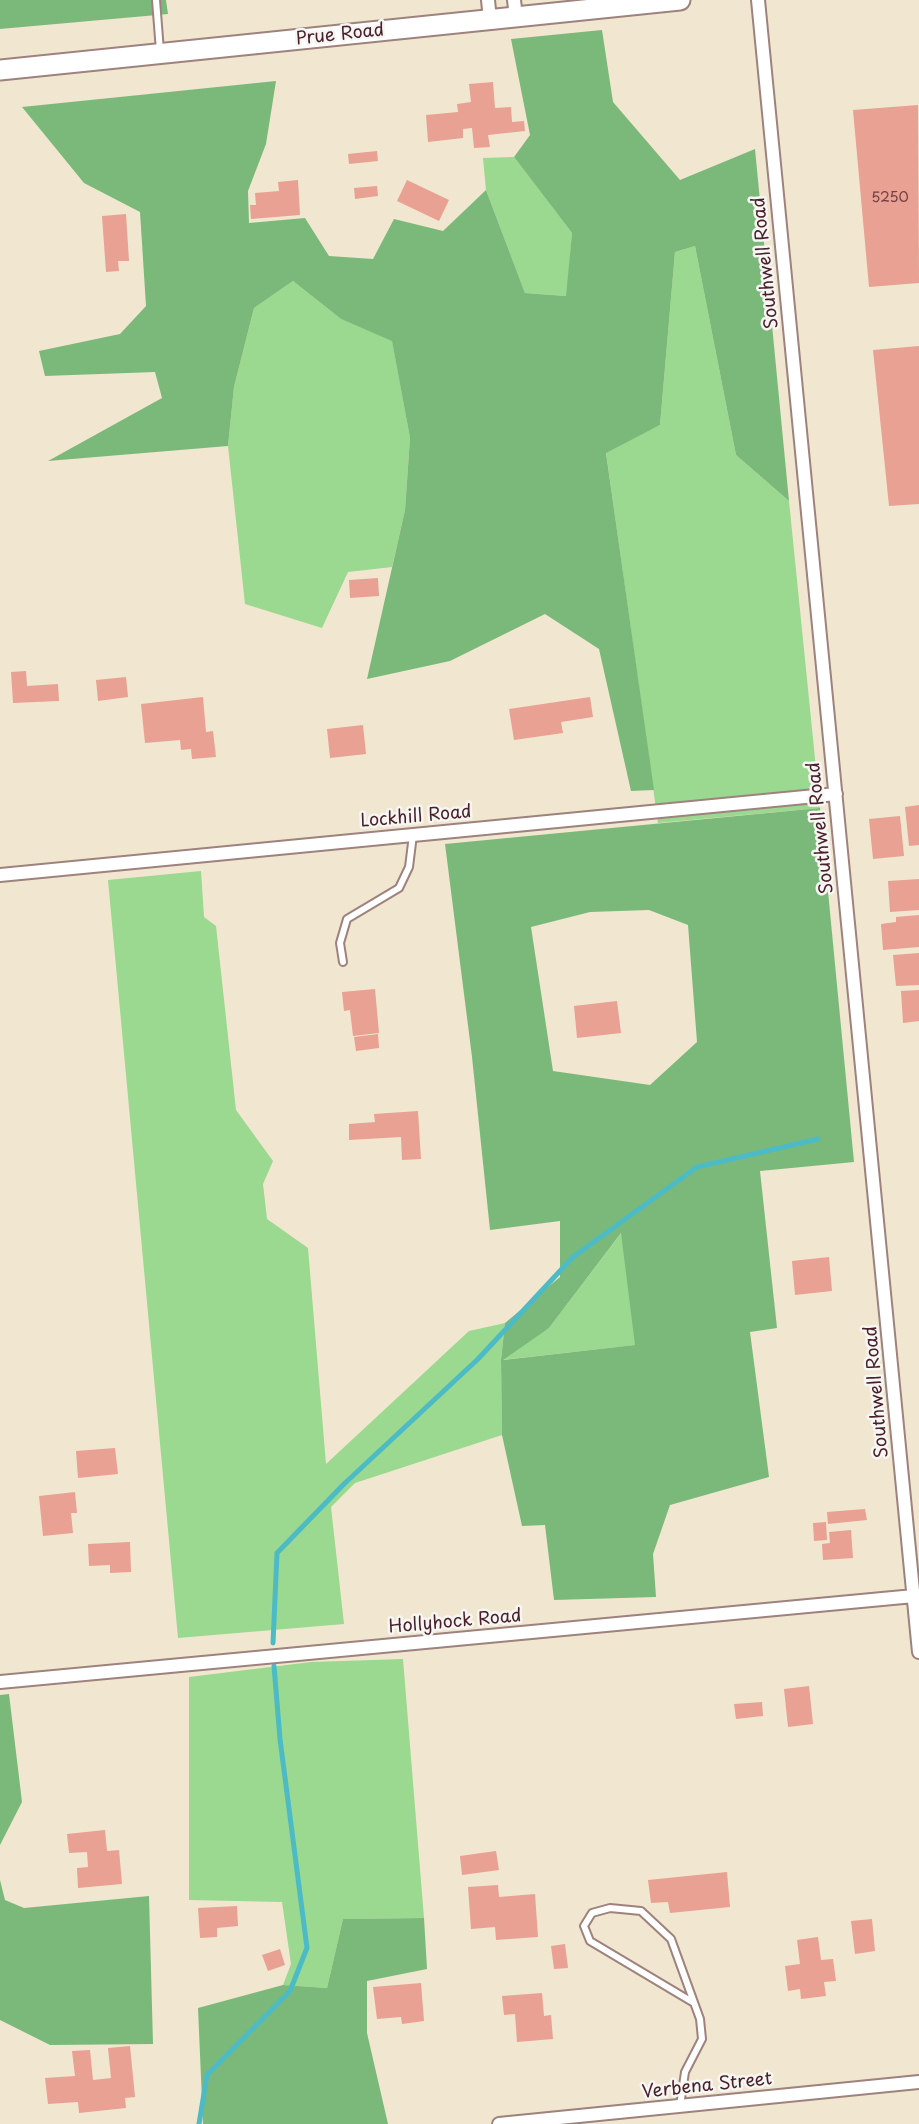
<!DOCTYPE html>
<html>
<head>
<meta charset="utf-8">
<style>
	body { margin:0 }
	canvas { display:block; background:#f1e6cf }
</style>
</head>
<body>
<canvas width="919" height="2124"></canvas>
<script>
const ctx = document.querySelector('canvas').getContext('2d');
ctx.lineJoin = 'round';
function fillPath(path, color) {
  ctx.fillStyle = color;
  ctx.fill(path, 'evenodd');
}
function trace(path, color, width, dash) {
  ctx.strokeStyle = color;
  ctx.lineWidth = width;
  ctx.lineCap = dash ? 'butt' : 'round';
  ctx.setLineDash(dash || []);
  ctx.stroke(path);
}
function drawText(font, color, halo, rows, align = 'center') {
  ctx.font = font + ' "Playpen Sans",sans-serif';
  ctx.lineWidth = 5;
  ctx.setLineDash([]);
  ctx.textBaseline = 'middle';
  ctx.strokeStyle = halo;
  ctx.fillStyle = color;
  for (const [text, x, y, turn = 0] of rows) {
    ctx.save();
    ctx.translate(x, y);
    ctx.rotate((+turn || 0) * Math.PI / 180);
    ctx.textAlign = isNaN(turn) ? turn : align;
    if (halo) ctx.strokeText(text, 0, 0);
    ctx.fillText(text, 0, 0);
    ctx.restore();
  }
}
const green = new Path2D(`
	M 514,157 L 572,233 L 567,296 L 525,293 L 486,190 L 483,158 Z
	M 695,246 L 736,455 L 789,501 L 820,808 L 658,823 L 606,452 L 660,425 L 675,252 Z
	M 293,281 L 341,319 L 392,340 L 410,438 L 405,510 L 392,567 L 348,572 L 322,628 L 245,604 L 228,446 L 234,387 L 254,308 Z
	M 201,871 L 204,917 L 216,926 L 236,1110 L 273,1161 L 263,1184 L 267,1219 L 308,1248 L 326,1464 L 469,1331 L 505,1323 L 501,1359 L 549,1328 L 622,1232 L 636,1345 L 501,1360 L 502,1435 L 355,1483 L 331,1507 L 344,1624 L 178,1638 L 108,880 Z
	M 403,1659 L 424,1918 L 343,1919 L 327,1988 L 283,1985 L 291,1964 L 282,1902 L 189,1900 L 189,1677 L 311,1662 Z`);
const forest = new Path2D(`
	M 0,0 L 166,0 L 168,14 L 0,29 Z
	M 602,30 L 613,102 L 680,180 L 755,149 L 789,501 L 736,455 L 695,246 L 675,252 L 660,425 L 606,453 L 654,790 L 631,791 L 599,649 L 545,614 L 450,661 L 367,679 L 405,510 L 410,438 L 392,341 L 341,319 L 293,281 L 254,308 L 234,387 L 228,446 L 48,461 L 162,398 L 155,372 L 45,376 L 39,351 L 120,334 L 146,306 L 140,212 L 84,183 L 22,107 L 276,81 L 266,144 L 248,191 L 249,223 L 305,218 L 329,256 L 373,259 L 394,219 L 443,231 L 486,190 L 525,293 L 566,296 L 572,233 L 514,157 L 530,135 L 511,39 Z
	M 820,808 L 854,1162 L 760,1171 L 777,1328 L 750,1332 L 769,1477 L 670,1505 L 653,1554 L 656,1597 L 554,1600 L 545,1525 L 522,1526 L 502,1435 L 501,1360 L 505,1323 L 560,1277 L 560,1221 L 490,1230 L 472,1057 L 445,844 ZM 649,910 L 688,925 L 697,1042 L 650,1085 L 553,1071 L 531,927 L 590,912 ZM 621,1233 L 635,1345 L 503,1360 L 549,1328 Z
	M 9,1694 L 22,1802 L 0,1845 L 0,1695 Z
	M 0,1880 L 5,1900 L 24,1908 L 149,1896 L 153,2044 L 50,2045 L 0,2020 Z
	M 424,1918 L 427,1969 L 367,1981 L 367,2033 L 388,2124 L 203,2124 L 198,2008 L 283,1985 L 327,1988 L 343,1919 Z`);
const stream = new Path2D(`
	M 273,1643 L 277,1553 L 344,1484 L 478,1359 L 573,1257 L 697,1167 L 818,1139
	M 199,2124 L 207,2075 L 290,1991 L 307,1948 L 280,1739 L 274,1666`);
const building = new Path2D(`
	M 493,82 L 495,108 L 511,107 L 512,122 L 524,121 L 525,131 L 488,135 L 490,147 L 474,148 L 472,128 L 463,129 L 463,138 L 428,142 L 426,115 L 458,112 L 457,104 L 471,102 L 469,84 Z
	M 918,105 L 919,283 L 869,287 L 853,110 Z
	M 377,151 L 378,161 L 349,164 L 348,154 Z
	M 298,180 L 300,215 L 251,219 L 250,205 L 256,205 L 255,193 L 279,191 L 278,182 Z
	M 407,180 L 449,200 L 439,221 L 397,201 Z
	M 377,186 L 378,196 L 355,199 L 354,188 Z
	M 126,214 L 129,261 L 118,261 L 119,271 L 106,272 L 102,216 Z
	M 919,346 L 919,504 L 889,506 L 873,350 Z
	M 378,578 L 379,596 L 350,598 L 349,580 Z
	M 26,671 L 27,686 L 58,684 L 59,701 L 13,703 L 11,672 Z
	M 126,677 L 128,697 L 98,701 L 96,680 Z
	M 203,697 L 206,732 L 213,731 L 216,757 L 192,759 L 191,749 L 181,750 L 180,740 L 145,743 L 141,704 Z
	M 590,697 L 593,717 L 561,722 L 563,733 L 514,740 L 509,709 Z
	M 363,725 L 366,754 L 330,758 L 327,729 Z
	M 919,805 L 919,845 L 909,846 L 905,807 Z
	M 900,816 L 904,856 L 873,859 L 869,819 Z
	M 919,879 L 919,910 L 890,912 L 888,881 Z
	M 919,915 L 919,947 L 883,950 L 881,924 L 896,922 L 896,917 Z
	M 919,953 L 919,985 L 896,986 L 893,955 Z
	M 375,989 L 379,1033 L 353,1036 L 350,1010 L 344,1011 L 342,992 Z
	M 919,990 L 919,1021 L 903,1023 L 901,991 Z
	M 617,1001 L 621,1033 L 577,1038 L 574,1006 Z
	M 378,1034 L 379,1048 L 356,1051 L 354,1037 Z
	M 418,1111 L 421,1159 L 402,1160 L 401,1137 L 349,1140 L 349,1124 L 375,1122 L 374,1114 Z
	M 829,1257 L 832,1291 L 795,1295 L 792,1261 Z
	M 115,1448 L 118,1474 L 78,1478 L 76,1451 Z
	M 75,1492 L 77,1513 L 71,1513 L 73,1533 L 43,1536 L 39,1496 Z
	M 865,1509 L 867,1520 L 828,1524 L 827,1512 Z
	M 826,1522 L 827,1540 L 814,1541 L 813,1523 Z
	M 851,1530 L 853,1558 L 823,1560 L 822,1544 L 830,1543 L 829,1532 Z
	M 130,1542 L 131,1572 L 110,1573 L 110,1565 L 89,1566 L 88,1544 Z
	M 809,1686 L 813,1724 L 788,1727 L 784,1689 Z
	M 762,1702 L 763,1716 L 736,1719 L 734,1704 Z
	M 105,1830 L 107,1851 L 119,1850 L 122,1884 L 78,1888 L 77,1868 L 88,1867 L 87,1852 L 69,1853 L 67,1834 Z
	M 496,1851 L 499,1870 L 462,1875 L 460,1856 Z
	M 727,1872 L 730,1907 L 670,1913 L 668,1902 L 651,1903 L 648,1880 Z
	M 498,1885 L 499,1897 L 535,1894 L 538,1937 L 496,1940 L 495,1927 L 471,1929 L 468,1887 Z
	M 237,1906 L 238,1926 L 217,1928 L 217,1937 L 200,1938 L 198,1908 Z
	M 872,1919 L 875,1951 L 855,1954 L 851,1921 Z
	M 818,1937 L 821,1960 L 833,1959 L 836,1981 L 824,1982 L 826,1996 L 801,1999 L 800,1989 L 788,1991 L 785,1966 L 800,1964 L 797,1940 Z
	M 565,1944 L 568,1968 L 554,1969 L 551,1946 Z
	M 280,1949 L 285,1965 L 268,1971 L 262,1955 Z
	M 421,1983 L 424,2021 L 402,2024 L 401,2017 L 377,2019 L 373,1987 Z
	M 542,1993 L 544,2016 L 551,2015 L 553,2039 L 517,2042 L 515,2014 L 504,2015 L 502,1996 Z
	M 130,2046 L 135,2097 L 125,2098 L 126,2108 L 79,2113 L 78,2102 L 48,2104 L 45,2078 L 75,2076 L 72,2051 L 90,2050 L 93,2080 L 111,2078 L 108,2048 Z`);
const service = new Path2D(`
	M 156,0 L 160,51
	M 343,962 L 340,943 L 347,919 L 399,888 L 409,867 L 413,835
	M 680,2106 L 685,2072 L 702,2039 L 700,2019 L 671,1939 L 641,1911 L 610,1908 L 592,1913 L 584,1926 L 590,1941 L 694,2003`);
const minor = new Path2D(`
	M 488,0 L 490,20
	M 514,0 L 516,17
	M 758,0 L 919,1652
	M 0,875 L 836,794
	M 0,1682 L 914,1596
	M 499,2124 L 919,2082`);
const secondary = new Path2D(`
	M 0,70 L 680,0`);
const numberNames = [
	["5250",890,198]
];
const streetNames = [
	["Prue Road",340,35,-6],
	["Southwell Road",766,263,-96],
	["Lockhill Road",416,817,-5],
	["Southwell Road",821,828,-96],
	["Southwell Road",877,1392,-95],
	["Hollyhock Road",455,1622,-5],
	["Verbena Street",707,2086,-6]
];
fillPath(green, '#9ad98f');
fillPath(forest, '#7bb97a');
trace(stream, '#4dbbc5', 5);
fillPath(building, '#e9a193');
trace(service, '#9e827d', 10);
trace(minor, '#9e827d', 16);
trace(secondary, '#9e827d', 23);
trace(service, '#fff', 6);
trace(minor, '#fff', 12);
trace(secondary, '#fff', 19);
drawText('14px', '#724045', null, numberNames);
drawText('18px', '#4a1f2b', '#f6f6f2', streetNames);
</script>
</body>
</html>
